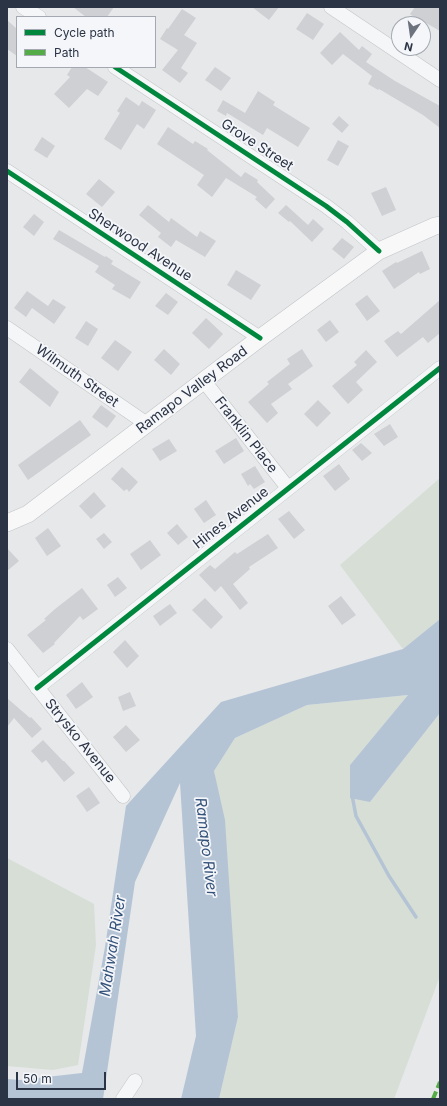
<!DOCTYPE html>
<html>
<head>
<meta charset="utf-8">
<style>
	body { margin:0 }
	#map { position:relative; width:447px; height:1106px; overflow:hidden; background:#e6e8ea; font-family:Inter,sans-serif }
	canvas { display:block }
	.frame { position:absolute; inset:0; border:8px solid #2b3445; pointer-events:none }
	.legend { position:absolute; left:16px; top:16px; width:140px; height:52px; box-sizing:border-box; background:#f4f6f9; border:1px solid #a4a8b1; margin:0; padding:5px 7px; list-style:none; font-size:12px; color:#2b3445 }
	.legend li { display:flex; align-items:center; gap:8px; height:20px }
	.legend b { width:20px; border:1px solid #a4a8b1 }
	.north { position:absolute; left:391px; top:16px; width:40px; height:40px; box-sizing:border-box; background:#f4f6f9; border:1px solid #a4a8b1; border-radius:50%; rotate:193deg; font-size:11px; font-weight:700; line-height:16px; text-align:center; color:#2b3445 }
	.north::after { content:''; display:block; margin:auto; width:14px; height:18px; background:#6c737f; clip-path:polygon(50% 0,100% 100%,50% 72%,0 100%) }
	.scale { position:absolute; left:16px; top:1072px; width:90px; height:18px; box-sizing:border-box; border:2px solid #2b3445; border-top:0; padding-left:5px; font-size:12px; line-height:14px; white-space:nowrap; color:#2b3445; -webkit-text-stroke:3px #f4f6f9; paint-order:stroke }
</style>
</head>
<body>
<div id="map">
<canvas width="447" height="1106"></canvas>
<div class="frame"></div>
<ul class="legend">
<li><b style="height:5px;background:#00873e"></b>Cycle path</li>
<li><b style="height:5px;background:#54ac47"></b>Path</li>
</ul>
<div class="north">N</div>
<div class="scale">50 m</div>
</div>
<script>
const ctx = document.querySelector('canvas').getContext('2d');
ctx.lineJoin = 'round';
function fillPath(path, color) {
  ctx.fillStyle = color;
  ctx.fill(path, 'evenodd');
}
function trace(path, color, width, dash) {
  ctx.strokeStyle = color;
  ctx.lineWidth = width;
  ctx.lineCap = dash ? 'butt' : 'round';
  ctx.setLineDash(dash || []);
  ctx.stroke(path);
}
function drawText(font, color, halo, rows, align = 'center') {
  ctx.font = font + ' Inter,sans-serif';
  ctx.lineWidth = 3.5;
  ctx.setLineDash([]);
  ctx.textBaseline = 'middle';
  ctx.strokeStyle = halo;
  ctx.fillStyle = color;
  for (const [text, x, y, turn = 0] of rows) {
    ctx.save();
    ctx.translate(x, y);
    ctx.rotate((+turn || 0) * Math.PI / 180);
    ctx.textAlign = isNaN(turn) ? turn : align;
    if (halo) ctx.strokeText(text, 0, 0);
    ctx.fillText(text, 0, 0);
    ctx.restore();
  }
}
const green = new Path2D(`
	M 440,478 L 440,619 L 403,649 L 340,565 Z
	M 408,695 L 350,765 L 370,802 L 440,713 L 440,976 L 394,1099 L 219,1099 L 238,1017 L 214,771 L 235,738 L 307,705 Z
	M 7,858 L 94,904 L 96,945 L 78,1065 L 53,1070 L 7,1066 Z`);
const water = new Path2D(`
	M 440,619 L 440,713 L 370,802 L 350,798 L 350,765 L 408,695 L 307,705 L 235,738 L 214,771 L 225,820 L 238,1017 L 219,1099 L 181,1099 L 196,1036 L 180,783 L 135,882 L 103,1099 L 7,1099 L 7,1079 L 20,1080 L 82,1073 L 105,947 L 126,806 L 221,702 L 403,649 Z`);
const stream = new Path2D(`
	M 352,795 L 356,816 L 389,876 L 416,917`);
const building = new Path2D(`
	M 73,7 L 114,7 L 107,17 L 86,17 Z
	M 252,7 L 279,7 L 269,20 Z
	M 415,7 L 440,7 L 440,31 L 421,20 L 420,22 L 410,14 Z
	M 182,9 L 196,18 L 184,35 L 197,43 L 181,68 L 188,73 L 180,83 L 162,70 L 178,50 L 160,39 L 167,28 L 168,29 Z
	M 307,13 L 324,24 L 313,40 L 296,29 Z
	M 7,20 L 17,29 L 17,56 L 7,49 Z
	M 340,32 L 359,50 L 362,46 L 372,54 L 366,62 L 395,81 L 440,106 L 440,128 L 423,115 L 379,89 L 378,90 L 368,84 L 372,76 L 343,54 L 332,65 L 320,53 Z
	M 72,67 L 85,67 L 108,82 L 98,96 L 87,89 L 69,108 L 54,94 L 70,77 L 67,75 Z
	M 215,67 L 231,78 L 221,91 L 205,80 Z
	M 258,91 L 275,102 L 273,105 L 310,128 L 298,147 L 267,128 L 263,135 L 227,113 L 226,116 L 217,111 L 223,100 L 245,113 Z
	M 126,97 L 139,106 L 142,101 L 156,110 L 144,129 L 137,124 L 121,150 L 104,139 L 120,113 L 117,111 Z
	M 339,116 L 349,125 L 342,133 L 332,124 Z
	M 168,127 L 193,144 L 195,141 L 208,149 L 207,150 L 241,177 L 245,172 L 258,180 L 257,182 L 275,199 L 266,209 L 255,199 L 257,197 L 226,178 L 212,197 L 197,185 L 204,175 L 157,144 Z
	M 42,137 L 55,146 L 47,158 L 34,150 Z
	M 338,140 L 349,146 L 338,166 L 327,160 Z
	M 99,179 L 115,192 L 102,207 L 86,194 Z
	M 386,187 L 396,210 L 382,216 L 371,193 Z
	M 148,205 L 169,222 L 171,218 L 197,237 L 200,231 L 216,241 L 205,257 L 176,240 L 171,247 L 158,237 L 161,233 L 139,215 Z
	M 286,205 L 308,225 L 313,219 L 324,229 L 312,242 L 290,221 L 289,222 L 278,213 Z
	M 34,214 L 44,222 L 34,236 L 23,227 Z
	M 59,230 L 105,257 L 106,256 L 113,261 L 111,264 L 141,282 L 130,299 L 112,289 L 115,285 L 95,272 L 99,266 L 53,239 Z
	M 342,238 L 354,247 L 344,259 L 332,249 Z
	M 422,251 L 430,269 L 420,274 L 419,272 L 394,289 L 382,271 L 396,262 L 397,263 Z
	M 236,270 L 261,285 L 251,300 L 227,285 Z
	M 27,291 L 48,306 L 53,299 L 66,307 L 54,324 L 32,308 L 26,317 L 14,308 Z
	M 166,293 L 178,302 L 168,315 L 155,306 Z
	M 367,295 L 380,311 L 367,321 L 355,304 Z
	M 440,300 L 440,333 L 428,343 L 423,337 L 397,357 L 384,341 L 398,331 L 401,334 Z
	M 206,318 L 223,334 L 209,349 L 192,333 Z
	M 330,320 L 339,332 L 326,342 L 317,330 Z
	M 86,321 L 98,329 L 88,346 L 75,338 Z
	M 115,340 L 132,352 L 118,371 L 101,358 Z
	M 164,349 L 180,364 L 171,375 L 154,360 Z
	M 302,349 L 313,366 L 288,384 L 292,389 L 271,404 L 278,413 L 267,423 L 248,402 L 269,384 L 267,382 L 290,364 L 287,359 Z
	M 366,350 L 377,362 L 356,382 L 363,390 L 348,404 L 332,386 L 357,365 L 354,362 Z
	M 30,368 L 59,392 L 50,407 L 19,382 Z
	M 318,400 L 331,413 L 317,427 L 304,414 Z
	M 101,405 L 116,416 L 107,428 L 92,417 Z
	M 80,420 L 91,435 L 28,480 L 18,465 Z
	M 390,424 L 398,437 L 384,446 L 374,434 Z
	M 236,438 L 244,451 L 224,464 L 215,451 Z
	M 169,439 L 177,451 L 160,461 L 152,449 Z
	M 361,443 L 372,453 L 362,461 L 352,450 Z
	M 339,464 L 350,479 L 335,491 L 323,476 Z
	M 255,466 L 265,482 L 254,489 L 250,484 L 248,486 L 241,474 Z
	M 122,467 L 138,482 L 129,492 L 127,489 L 124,491 L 111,479 Z
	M 94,492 L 106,506 L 91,519 L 79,506 Z
	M 206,500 L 216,515 L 204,523 L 194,509 Z
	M 289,511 L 305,530 L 294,539 L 278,519 Z
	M 177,524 L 188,537 L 178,545 L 167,533 Z
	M 48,528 L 61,546 L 47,556 L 35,538 Z
	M 104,533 L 112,542 L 104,549 L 96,539 Z
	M 268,534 L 278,548 L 249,567 L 250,569 L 233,584 L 248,603 L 240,610 L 221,586 L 215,592 L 199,575 L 210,565 L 215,569 L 235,552 L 237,554 Z
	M 150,540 L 161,555 L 141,570 L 130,554 Z
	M 7,548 L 19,561 L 7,571 Z
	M 118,577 L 127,588 L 115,597 L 107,585 Z
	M 82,588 L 98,609 L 83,620 L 80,616 L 54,643 L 55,644 L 43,653 L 27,635 L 46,620 L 44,619 L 55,609 Z
	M 341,596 L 356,615 L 342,625 L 328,606 Z
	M 205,598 L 223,617 L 211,629 L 192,610 Z
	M 170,604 L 177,613 L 160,626 L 153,616 Z
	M 125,640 L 139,656 L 127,668 L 113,652 Z
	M 82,682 L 93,697 L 76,709 L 66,695 Z
	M 130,692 L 136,706 L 123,711 L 118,697 Z
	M 7,698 L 30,718 L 31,717 L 42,729 L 32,738 L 14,718 L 7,727 Z
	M 126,725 L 140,740 L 126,752 L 113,737 Z
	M 43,740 L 63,761 L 64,761 L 75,773 L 64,782 L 46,760 L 42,763 L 31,751 Z
	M 89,787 L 100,803 L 87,812 L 76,796 Z`);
const minor = new Path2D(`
	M 23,7 L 39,17
	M 331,7 L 440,80
	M 115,67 L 326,206 L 347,222 L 379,251
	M 7,171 L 260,338
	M 7,328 L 147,424
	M 204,381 L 288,488
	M 7,649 L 123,796
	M 37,688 L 440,368
	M 123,1099 L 135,1081`);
const major = new Path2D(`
	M 7,523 L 28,514 L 260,338 L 379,251 L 435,226 L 440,225`);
const quiet = new Path2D(`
	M 433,1099 L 440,1082`);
const cycleway = new Path2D(`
	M 115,67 L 326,206 L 347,222 L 379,251
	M 7,171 L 260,338
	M 37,688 L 440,368`);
const streetNames = [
	["Grove Street",257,145,33],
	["Sherwood Avenue",140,245,33],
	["Wilmuth Street",77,376,35],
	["Ramapo Valley Road",192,390,-37],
	["Franklin Place",246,435,52],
	["Hines Avenue",231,518,-38],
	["Strysko Avenue",80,741,51]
];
const waterNames = [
	["Ramapo River",206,847,83],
	["Mahwah River",113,946,-81]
];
fillPath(green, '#d6ded6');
fillPath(water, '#b4c4d5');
trace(stream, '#b4c4d5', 3.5);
fillPath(building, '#ced0d3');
trace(minor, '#c4c6c8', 15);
trace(major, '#c2c5c8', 18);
trace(minor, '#f5f6f7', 14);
trace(major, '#f8f8f8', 17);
trace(quiet, '#54ac47', 4, [8, 4]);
trace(cycleway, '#00873e', 5);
drawText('14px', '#2b3445', '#f4f6f9', streetNames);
drawText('italic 15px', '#34527a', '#f4f6f9', waterNames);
</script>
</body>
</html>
